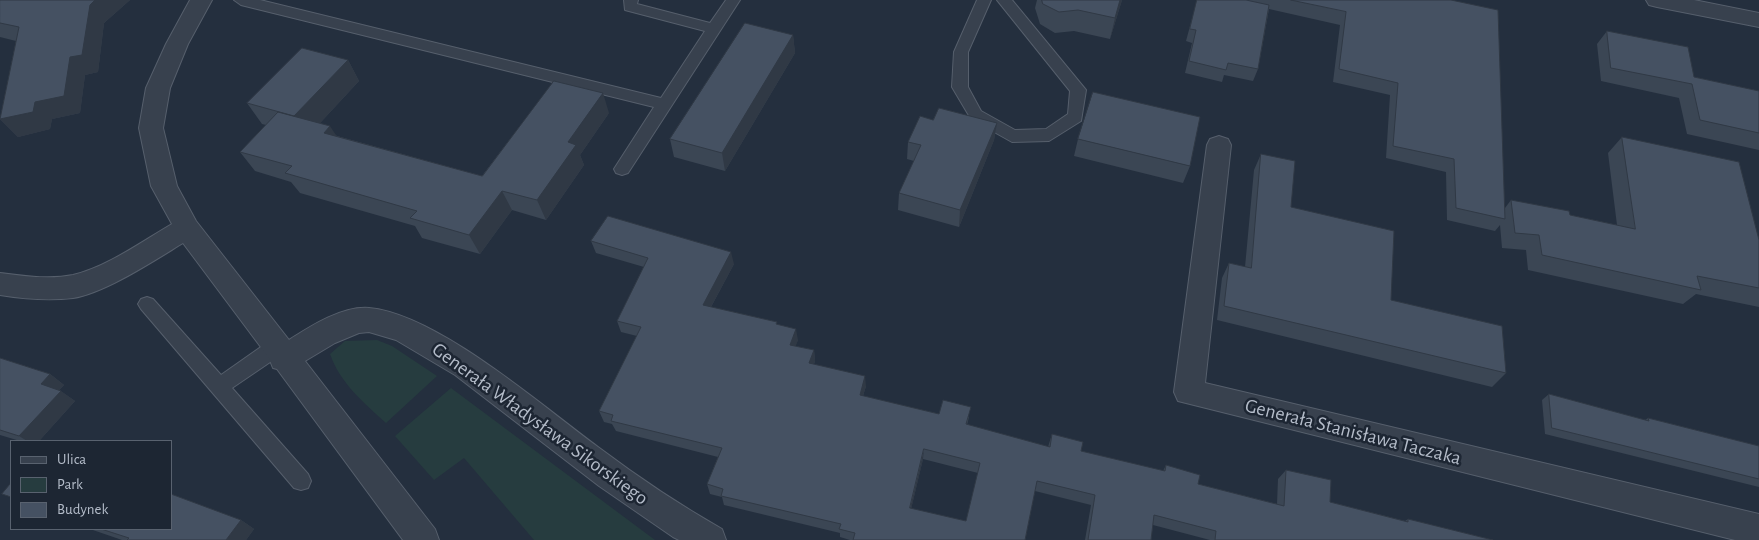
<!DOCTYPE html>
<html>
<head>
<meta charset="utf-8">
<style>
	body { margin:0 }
	#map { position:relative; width:1759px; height:540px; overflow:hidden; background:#242f3e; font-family:"Alegreya Sans",sans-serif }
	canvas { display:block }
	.legend { position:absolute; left:10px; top:440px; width:162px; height:90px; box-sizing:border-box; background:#1d2633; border:1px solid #59626f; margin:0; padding:6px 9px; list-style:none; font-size:15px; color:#b4bcc9 }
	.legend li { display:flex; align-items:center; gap:10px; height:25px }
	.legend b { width:25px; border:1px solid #59626f }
</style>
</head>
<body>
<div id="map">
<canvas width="1759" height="540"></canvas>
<ul class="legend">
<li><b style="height:6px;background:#38414e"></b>Ulica</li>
<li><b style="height:14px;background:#263c3f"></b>Park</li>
<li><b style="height:14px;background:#455162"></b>Budynek</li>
</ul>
</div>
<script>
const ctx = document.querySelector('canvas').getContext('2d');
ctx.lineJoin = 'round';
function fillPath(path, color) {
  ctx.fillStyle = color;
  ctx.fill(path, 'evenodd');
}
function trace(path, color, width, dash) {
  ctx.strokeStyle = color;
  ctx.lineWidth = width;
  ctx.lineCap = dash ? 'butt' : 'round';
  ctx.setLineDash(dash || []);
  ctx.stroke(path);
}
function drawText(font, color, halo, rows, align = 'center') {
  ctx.font = font + ' "Alegreya Sans",sans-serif';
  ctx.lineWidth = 5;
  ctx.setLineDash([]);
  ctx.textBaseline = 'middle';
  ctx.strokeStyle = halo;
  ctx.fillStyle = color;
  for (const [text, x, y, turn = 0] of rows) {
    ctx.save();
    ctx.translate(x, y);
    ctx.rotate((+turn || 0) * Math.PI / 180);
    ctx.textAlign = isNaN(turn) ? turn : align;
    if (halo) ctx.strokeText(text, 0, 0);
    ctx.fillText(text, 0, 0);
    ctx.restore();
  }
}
const green = new Path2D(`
	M 377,340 L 392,346 L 437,376 L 386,423 C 364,403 340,383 330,354 L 345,341 Z
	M 451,388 L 655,540 L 534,540 L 464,458 L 434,480 L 395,436 Z`);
const service = new Path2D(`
	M 234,0 L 260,0 L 661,98 L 705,31 L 625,10 L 624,0 L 638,0 L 637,4 L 710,23 L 726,0 L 740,0 L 628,173 L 622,175 L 616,173 L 614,169 L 654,107 L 241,5 Z
	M 977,0 L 991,0 L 968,52 L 968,87 L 981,111 L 1015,130 L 1046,129 L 1068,114 L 1070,91 L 997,0 L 1012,0 L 1086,90 L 1081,121 L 1049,141 L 1012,142 L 971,119 L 952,87 L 954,52 Z
	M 147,297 L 153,299 L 221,375 L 268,342 L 275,340 L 282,342 L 284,348 L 282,354 L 232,388 L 308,474 L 311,481 L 308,488 L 301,490 L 294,488 L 141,309 L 138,304 L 141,299 Z`);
const minor = new Path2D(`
	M 190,0 L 212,0 L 188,44 L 170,88 L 163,128 L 177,186 L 196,221 L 289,340 C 311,326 342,306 369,308 C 437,314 542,406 598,447 C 638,477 678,504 722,529 L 726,540 L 679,540 L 673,537 L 599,486 L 455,375 L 396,340 L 369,332 L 359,333 L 335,343 L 305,361 L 435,529 L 439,540 L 403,540 L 277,369 L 273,368 L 269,358 L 183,243 C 155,260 105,293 73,298 C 48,301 25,299 0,295 L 0,273 C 24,276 49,280 73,275 C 107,267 141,242 172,224 L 151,186 L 139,128 L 146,88 L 166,44 Z
	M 1219,136 L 1228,139 L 1231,145 L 1205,383 L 1759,514 L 1759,540 L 1735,540 L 1178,401 L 1174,392 L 1207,145 L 1210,139 Z`);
const tertiary = new Path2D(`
	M 1646,0 L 1694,0 L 1759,13 L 1759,27 L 1657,7 L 1649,5 Z`);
const wall = new Path2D(`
	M 0,0 L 130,0 L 104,23 L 98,72 L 85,75 L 80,113 L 52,119 L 50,129 L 18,137 L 0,119 L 16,41 L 0,37 Z
	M 1037,0 L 1122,0 L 1110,39 L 1074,31 L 1055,33 L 1040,24 L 1035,8 Z
	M 1197,0 L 1451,0 L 1505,208 L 1511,200 L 1570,215 L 1617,225 L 1608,153 L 1622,137 L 1759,240 L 1759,307 L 1696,294 L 1683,304 L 1528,270 L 1526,250 L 1502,248 L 1500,225 L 1495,231 L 1447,220 L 1446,172 L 1386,158 L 1390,95 L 1333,82 L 1340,25 L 1269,9 L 1258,69 L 1253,81 L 1224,75 L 1222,82 L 1185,73 L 1192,43 L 1186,41 Z
	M 1607,31 L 1694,77 L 1759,91 L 1759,150 L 1687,134 L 1679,98 L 1601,81 L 1597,44 Z
	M 793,35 L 795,53 L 725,171 L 674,157 L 670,139 Z
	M 348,60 L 359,81 L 320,123 L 337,136 L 482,176 L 609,113 L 580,155 L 584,165 L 546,220 L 512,210 L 480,254 L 422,238 L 415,226 L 300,193 L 291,182 L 255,171 L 240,152 L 266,125 L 262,124 L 247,103 Z
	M 933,120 L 997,123 L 994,140 L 959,227 L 898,210 L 899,193 L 914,161 L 907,159 L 908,142 Z
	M 1078,139 L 1190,166 L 1183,183 L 1074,156 Z
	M 1261,154 L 1291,207 L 1391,300 L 1506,373 L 1492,387 L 1217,320 L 1222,278 L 1229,263 L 1245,267 L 1254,170 Z
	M 591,241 L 734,264 L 711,307 L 777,322 L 777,325 L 798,340 L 795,346 L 814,350 L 815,361 L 814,364 L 866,386 L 863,396 L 939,414 L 969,417 L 967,425 L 1048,447 L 1052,434 L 1081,451 L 1163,471 L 1166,465 L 1198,484 L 1277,504 L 1278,479 L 1286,470 L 1330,502 L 1405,521 L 1408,519 L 1493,540 L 1210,540 L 1153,525 L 1151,540 L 1085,540 L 1091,505 L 1035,491 L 1025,540 L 850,540 L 840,537 L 840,533 L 724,505 L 722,497 L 710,494 L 707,484 L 718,457 L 616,431 L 612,424 L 604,422 L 599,411 L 637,336 L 621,332 L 617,321 L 644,267 L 596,253 ZM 923,459 L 978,473 L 966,521 L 911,509 Z
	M 0,358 L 50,374 L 64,385 L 59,390 L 75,401 L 39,441 L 20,441 L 0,435 Z
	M 1549,394 L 1645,420 L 1648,418 L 1759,446 L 1759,487 L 1545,434 L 1542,400 Z
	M 241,520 L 254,529 L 246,540 L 122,540 L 90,529 L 171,529 Z`);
const shadedWall = new Path2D(`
	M 95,0 L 130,0 L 104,23 L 98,72 L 85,75 L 80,113 L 52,119 L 50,129 L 18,137 L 0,119 L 35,102 L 70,57 L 90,5 Z
	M 1120,0 L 1122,0 L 1110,39 L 1115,18 Z
	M 793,35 L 795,53 L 725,171 L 722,153 Z
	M 348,60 L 359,81 L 308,136 L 294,116 Z
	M 603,93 L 609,113 L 580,155 L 584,165 L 546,220 L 537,200 L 568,142 Z
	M 997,123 L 994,140 L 959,227 L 960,210 Z
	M 330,126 L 343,146 L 324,133 Z
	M 502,191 L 512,210 L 480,254 L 469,235 Z
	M 731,252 L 734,264 L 706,316 L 703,305 Z
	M 796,329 L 798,340 L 792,356 L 790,345 Z
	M 814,350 L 815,361 L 810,374 L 809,363 Z
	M 50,374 L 64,385 L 55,394 L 41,384 Z
	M 865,376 L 866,386 L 860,405 L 860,395 Z
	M 61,391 L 75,401 L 39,441 L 27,441 L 19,436 Z
	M 924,449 L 923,459 L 909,518 L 910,508 Z
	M 241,520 L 254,529 L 246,540 L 226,540 Z`);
const building = new Path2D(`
	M 0,0 L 95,0 L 90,5 L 82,55 L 70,57 L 64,96 L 35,102 L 33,112 L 0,119 L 19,27 L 0,23 Z
	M 1042,0 L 1120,0 L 1115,18 L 1078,10 L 1059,12 L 1043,4 Z
	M 1197,0 L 1246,0 L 1269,5 L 1258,69 L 1228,63 L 1226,70 L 1189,61 L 1196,30 L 1190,29 Z
	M 1291,0 L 1451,0 L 1498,10 L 1505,219 L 1456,208 L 1454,159 L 1393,146 L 1398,83 L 1339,69 L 1346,12 Z
	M 745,23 L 793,35 L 722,153 L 670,139 Z
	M 1607,31 L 1688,47 L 1694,77 L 1759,91 L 1759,133 L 1700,120 L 1692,84 L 1611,68 Z
	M 302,48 L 348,60 L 294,116 L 247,103 Z
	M 554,81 L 603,93 L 568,142 L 576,145 L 537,200 L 502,191 L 469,235 L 410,218 L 417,211 L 285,173 L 292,166 L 240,152 L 278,112 L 330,126 L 324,133 L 482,176 Z
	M 1093,92 L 1200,117 L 1190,166 L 1078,139 Z
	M 939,108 L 997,123 L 960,210 L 899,193 L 921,145 L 908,142 L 920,116 L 933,120 Z
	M 1622,137 L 1739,162 L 1759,240 L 1759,288 L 1697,276 L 1701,290 L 1542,255 L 1539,235 L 1515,233 L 1511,200 L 1569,211 L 1570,215 L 1635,229 Z
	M 1261,154 L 1295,161 L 1291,207 L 1394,231 L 1391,300 L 1502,326 L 1506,373 L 1224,306 L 1229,263 L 1251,268 Z
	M 608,216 L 731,252 L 703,305 L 777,322 L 776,324 L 796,329 L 790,345 L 814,350 L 809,363 L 865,376 L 860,395 L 939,414 L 943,400 L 971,407 L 966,424 L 1050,447 L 1052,434 L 1083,442 L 1081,451 L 1165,471 L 1166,465 L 1200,475 L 1198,484 L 1284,506 L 1286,470 L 1331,480 L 1330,502 L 1408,522 L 1408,519 L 1493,540 L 1215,540 L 1216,531 L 1154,515 L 1151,540 L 1088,540 L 1095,495 L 1037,481 L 1025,540 L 853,540 L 855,533 L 839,529 L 841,524 L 721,496 L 723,489 L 707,484 L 722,448 L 611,421 L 613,415 L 599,411 L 641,327 L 617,321 L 648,258 L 591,241 ZM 924,449 L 980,463 L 966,521 L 910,508 Z
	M 0,358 L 50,374 L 41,384 L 61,391 L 19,436 L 0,430 Z
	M 1549,394 L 1649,421 L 1648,418 L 1759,446 L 1759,479 L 1552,428 Z
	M 11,483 L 11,497 L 2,494 Z
	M 171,494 L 241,520 L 226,540 L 127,540 L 129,538 L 101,529 L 171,529 Z`);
const streetNames = [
	["Generała Władysława Sikorskiego",540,424,36],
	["Generała Stanisława Taczaka",1353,432,14]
];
fillPath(green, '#263c3f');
trace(service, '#565f6c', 2);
trace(minor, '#565f6c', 2);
trace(tertiary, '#565f6c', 2);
fillPath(service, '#38414e');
fillPath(minor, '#38414e');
fillPath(tertiary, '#38414e');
fillPath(wall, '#3b4654');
fillPath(shadedWall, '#303945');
fillPath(building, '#455162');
trace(building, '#303945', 1);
drawText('20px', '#b4bcc9', '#1d2633', streetNames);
</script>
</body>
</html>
